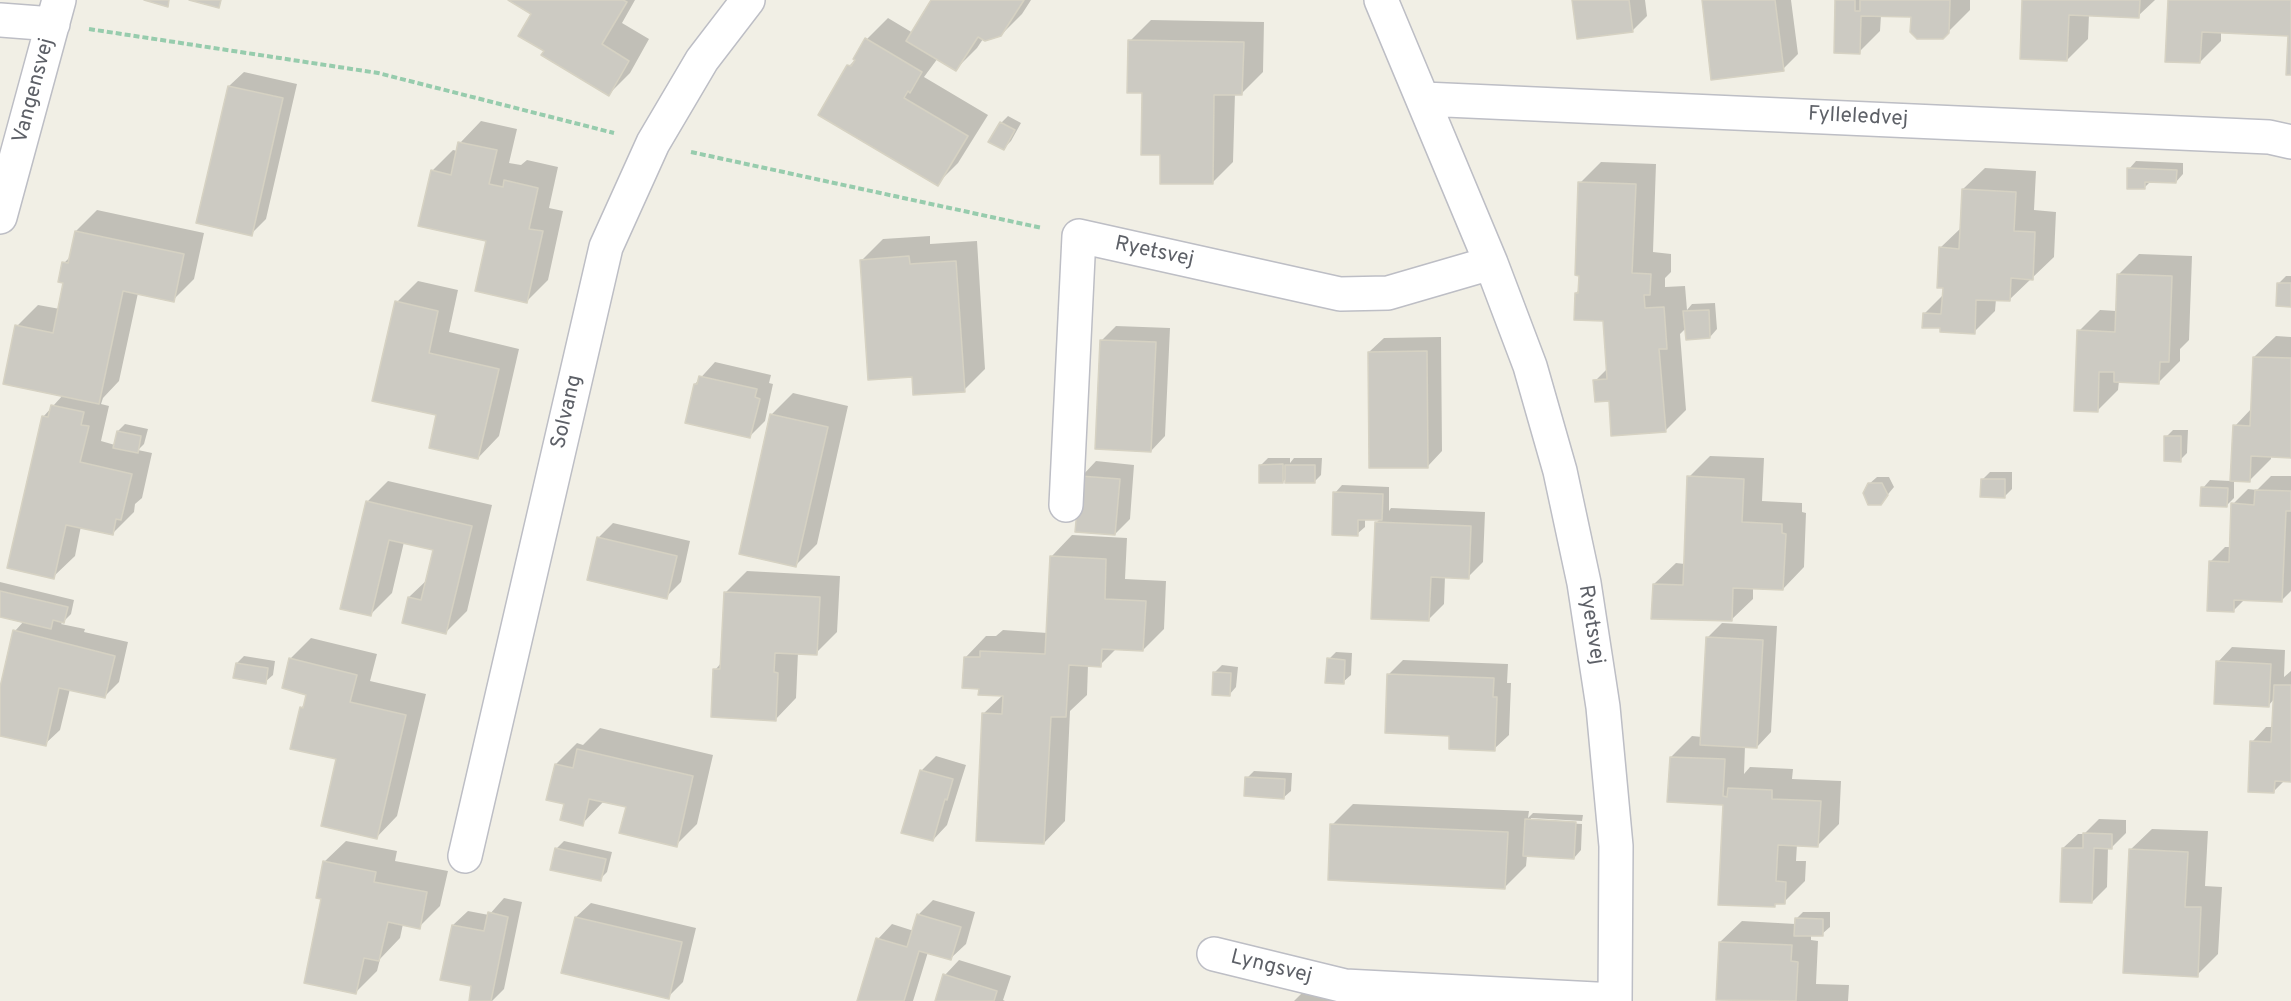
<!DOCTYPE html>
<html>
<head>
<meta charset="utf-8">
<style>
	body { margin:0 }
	canvas { display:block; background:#f1efe5 }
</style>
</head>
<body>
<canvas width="2291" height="1001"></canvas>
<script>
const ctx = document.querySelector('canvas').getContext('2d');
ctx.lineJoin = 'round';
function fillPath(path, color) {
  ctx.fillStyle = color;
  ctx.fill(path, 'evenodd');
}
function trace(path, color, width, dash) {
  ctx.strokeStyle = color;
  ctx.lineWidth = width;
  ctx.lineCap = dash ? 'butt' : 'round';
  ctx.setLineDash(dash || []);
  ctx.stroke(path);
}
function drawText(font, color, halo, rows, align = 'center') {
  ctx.font = font + ' Overpass,sans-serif';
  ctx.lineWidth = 4.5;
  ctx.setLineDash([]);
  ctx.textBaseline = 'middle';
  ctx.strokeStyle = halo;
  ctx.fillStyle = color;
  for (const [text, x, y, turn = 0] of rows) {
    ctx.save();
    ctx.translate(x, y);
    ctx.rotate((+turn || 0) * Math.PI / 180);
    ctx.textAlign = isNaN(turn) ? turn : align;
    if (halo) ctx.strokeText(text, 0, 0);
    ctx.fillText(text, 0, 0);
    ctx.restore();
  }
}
const shadow = new Path2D(`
	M 511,0 L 635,0 L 622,23 L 649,39 L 630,73 L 609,94 L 546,50 L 533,13 Z
	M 933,0 L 1031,0 L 1022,14 L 1001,35 L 983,39 L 977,48 L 956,69 L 938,58 L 924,77 L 988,115 L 958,163 L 937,184 L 849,66 L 856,59 L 867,39 L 888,18 L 913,33 Z
	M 1573,0 L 1645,0 L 1647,16 L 1632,31 Z
	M 1703,0 L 1791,0 L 1798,54 L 1783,69 Z
	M 1837,0 L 1970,0 L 1970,10 L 1942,38 L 1912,15 L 1881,15 L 1880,31 L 1859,52 Z
	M 2023,0 L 2155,0 L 2138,16 L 2089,14 L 2088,39 L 2067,60 Z
	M 2169,0 L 2291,0 L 2291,74 L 2290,34 L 2221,31 L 2221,41 L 2200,62 Z
	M 1151,20 L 1264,22 L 1263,72 L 1242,93 L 1235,93 L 1233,162 L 1212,183 L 1162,153 L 1130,41 Z
	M 244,72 L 297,84 L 266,219 L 251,234 L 229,86 Z
	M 1008,116 L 1021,123 L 1011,141 L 1004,148 L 1001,123 Z
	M 481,121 L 517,129 L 509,163 L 521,165 L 527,160 L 558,167 L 549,208 L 563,211 L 548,280 L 527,301 L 488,240 L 432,171 L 453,150 L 458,151 L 460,143 Z
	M 2136,161 L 2183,163 L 2183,174 L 2176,182 L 2151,181 L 2145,187 L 2129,169 Z
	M 1601,162 L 1656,164 L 1653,252 L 1671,254 L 1671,272 L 1665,278 L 1665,287 L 1685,286 L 1687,310 L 1692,304 L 1715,303 L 1717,329 L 1710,337 L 1686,328 L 1680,334 L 1686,410 L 1665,431 L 1611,399 L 1595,381 L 1608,368 L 1604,320 L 1576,293 L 1580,289 L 1580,183 Z
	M 1985,168 L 2036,171 L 2034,210 L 2056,212 L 2054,257 L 2009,300 L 1996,299 L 1995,311 L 1974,332 L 1942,327 L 1924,314 L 1944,294 L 1940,248 L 1962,227 L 1963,189 Z
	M 97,210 L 204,233 L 194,279 L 173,300 L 138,293 L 119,381 L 103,398 L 101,404 L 109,406 L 101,441 L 115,445 L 118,431 L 125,424 L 148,429 L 144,444 L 138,450 L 152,453 L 142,498 L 135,504 L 134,512 L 113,533 L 81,526 L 75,556 L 53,577 L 43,417 L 63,395 L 17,326 L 38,305 L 60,309 L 65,282 L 64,263 L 71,256 L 76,231 Z
	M 930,236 L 930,244 L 977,241 L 985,369 L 964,390 L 913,376 L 862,260 L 883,239 Z
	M 2139,254 L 2192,256 L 2189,340 L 2180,349 L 2180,361 L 2159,382 L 2119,381 L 2118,390 L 2097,411 L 2079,331 L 2100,310 L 2117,311 L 2118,275 Z
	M 2286,276 L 2291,276 L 2291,305 L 2279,283 Z
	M 418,281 L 458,290 L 449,332 L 519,349 L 499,436 L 478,458 L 438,414 L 397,302 Z
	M 1116,326 L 1170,328 L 1165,436 L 1151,451 L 1102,340 Z
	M 2276,336 L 2291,337 L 2291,456 L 2271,455 L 2271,459 L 2250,480 L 2234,480 L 2234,498 L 2227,505 L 2203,488 L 2210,480 L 2231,481 L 2235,426 L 2252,408 L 2254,357 Z
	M 1441,337 L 1442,451 L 1428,466 L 1369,352 L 1384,338 Z
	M 715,362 L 771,375 L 769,383 L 773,384 L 765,421 L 750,436 L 695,384 Z
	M 793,393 L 848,406 L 817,544 L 796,565 L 741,553 L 772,414 Z
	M 2173,430 L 2188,430 L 2187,453 L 2180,460 L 2166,437 Z
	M 1710,456 L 1764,458 L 1762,501 L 1802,503 L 1802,512 L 1806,513 L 1804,567 L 1783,589 L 1753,587 L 1753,599 L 1731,620 L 1654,584 L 1676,563 L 1685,564 L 1689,477 Z
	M 1268,458 L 1290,458 L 1290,463 L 1294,458 L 1322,458 L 1321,475 L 1314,482 L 1287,477 L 1283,482 L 1261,465 Z
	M 1096,461 L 1134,465 L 1130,519 L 1115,534 L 1082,476 Z
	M 1990,472 L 2012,472 L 2012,489 L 2005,496 L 1982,480 Z
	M 2271,476 L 2291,476 L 2291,591 L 2281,601 L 2245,599 L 2233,611 L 2210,562 L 2225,547 L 2231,547 L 2233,504 L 2248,489 L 2257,490 Z
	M 1877,477 L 1889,477 L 1894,487 L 1880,504 L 1869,484 Z
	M 388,481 L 492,505 L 467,611 L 446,632 L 404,622 L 409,597 L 428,579 L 435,549 L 404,542 L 392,593 L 371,614 L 367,502 Z
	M 1342,485 L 1389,487 L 1389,511 L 1391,508 L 1485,512 L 1483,562 L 1468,577 L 1445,576 L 1444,604 L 1429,619 L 1376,523 L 1380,519 L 1365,518 L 1365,527 L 1357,534 L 1335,493 Z
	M 613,523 L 690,541 L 681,582 L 666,597 L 598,538 Z
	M 1072,535 L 1127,538 L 1125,579 L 1166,581 L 1164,629 L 1143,650 L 1117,648 L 1100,665 L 1088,665 L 1087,695 L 1070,711 L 1065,821 L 1044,843 L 983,714 L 1003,695 L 980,688 L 965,658 L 986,636 L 996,636 L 1003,630 L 1048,633 L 1051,557 Z
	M 747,571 L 840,576 L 837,632 L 816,653 L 798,652 L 796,698 L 775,720 L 715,670 L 722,662 L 726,592 Z
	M 0,582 L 74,600 L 71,614 L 61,624 L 85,629 L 84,632 L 128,642 L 119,682 L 104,697 L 70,689 L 60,730 L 45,744 L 0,734 L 0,694 L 15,631 L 24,621 L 0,616 Z
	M 1722,623 L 1777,626 L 1771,732 L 1757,747 L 1745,746 L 1744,774 L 1750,767 L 1793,769 L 1792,779 L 1841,781 L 1839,824 L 1818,845 L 1797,844 L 1796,861 L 1806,861 L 1805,881 L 1784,902 L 1778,902 L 1774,906 L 1724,804 L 1671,757 L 1692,736 L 1702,737 L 1707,638 Z
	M 311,638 L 377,654 L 370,681 L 426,694 L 397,816 L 376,838 L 338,758 L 301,708 L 306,703 L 308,694 L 290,659 Z
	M 2232,647 L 2285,650 L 2284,677 L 2291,671 L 2291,780 L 2285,780 L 2274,791 L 2252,742 L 2266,727 L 2273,727 L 2274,699 L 2269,705 L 2218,662 Z
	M 1336,652 L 1352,653 L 1351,675 L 1343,682 L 1329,659 Z
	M 244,656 L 275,661 L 273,675 L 265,682 L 237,663 Z
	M 1403,660 L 1508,664 L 1507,683 L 1511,683 L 1509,735 L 1494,749 L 1451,735 L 1388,675 Z
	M 1222,665 L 1238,667 L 1236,687 L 1229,695 L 1214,673 Z
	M 600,728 L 713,755 L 697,824 L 676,845 L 627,806 L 604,801 L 582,824 L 566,803 L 556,764 L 577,743 L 583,745 Z
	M 936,756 L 966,765 L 947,825 L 933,840 L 921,771 Z
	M 1254,771 L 1292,773 L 1291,791 L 1283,798 L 1247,778 Z
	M 1353,804 L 1529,811 L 1528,818 L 1533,813 L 1583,815 L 1582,821 L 1531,818 L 1531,821 L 1582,824 L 1581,850 L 1574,858 L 1527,855 L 1526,866 L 1505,887 L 1332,825 Z
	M 2099,819 L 2126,820 L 2126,833 L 2111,848 L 2108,847 L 2107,887 L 2092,902 L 2063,848 L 2078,834 L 2084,834 Z
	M 2152,829 L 2208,831 L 2205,886 L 2222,887 L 2218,954 L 2197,975 L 2130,850 Z
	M 346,841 L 397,851 L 395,861 L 448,871 L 440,906 L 419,927 L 403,924 L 400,938 L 380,959 L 377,971 L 356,992 L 322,898 L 324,862 Z
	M 564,841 L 612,852 L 607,872 L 600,879 L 557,848 Z
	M 504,898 L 522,902 L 504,989 L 492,1001 L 476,1001 L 453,925 L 468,911 L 489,915 Z
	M 933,900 L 975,912 L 966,944 L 951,958 L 928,952 L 913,1001 L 859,1001 L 878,939 L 892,924 L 914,931 L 918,915 Z
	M 591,903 L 696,928 L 683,982 L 668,997 L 576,917 Z
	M 1803,912 L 1830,912 L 1830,927 L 1822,934 L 1811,934 L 1811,940 L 1818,941 L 1816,984 L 1849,985 L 1848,1001 L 1740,1001 L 1720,942 L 1742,921 L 1796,924 L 1796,919 Z
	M 959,960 L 1011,976 L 1003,1000 L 1005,1001 L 937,1001 L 945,975 Z
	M 1306,989 L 1362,1001 L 1294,1001 Z`);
const building = new Path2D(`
	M 144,0 L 169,0 L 168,7 Z
	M 189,0 L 221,0 L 219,8 Z
	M 508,0 L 623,0 L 627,2 L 602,44 L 629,61 L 609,96 L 541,55 L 544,51 L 518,36 L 531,14 Z
	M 931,0 L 1024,0 L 1001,36 L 985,41 L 978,37 L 956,71 L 906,41 Z
	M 1572,0 L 1629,0 L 1633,32 L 1577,39 Z
	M 1702,0 L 1775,0 L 1784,71 L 1711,80 Z
	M 1835,0 L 1855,0 L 1855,11 L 1860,11 L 1860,0 L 1950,0 L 1949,33 L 1943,39 L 1917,39 L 1910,32 L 1911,17 L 1861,16 L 1860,54 L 1834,53 Z
	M 2022,0 L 2140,0 L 2139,18 L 2069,15 L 2067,61 L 2020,59 Z
	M 2168,0 L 2291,0 L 2291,75 L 2286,75 L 2288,36 L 2202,32 L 2200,63 L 2165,62 Z
	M 865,38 L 922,72 L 910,93 L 908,91 L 904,98 L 968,136 L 938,186 L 818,115 L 847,65 L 851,66 L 855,60 L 853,59 Z
	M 1128,40 L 1244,42 L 1242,95 L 1214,95 L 1213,184 L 1160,184 L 1160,155 L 1141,155 L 1142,93 L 1127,93 Z
	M 228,86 L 283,98 L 252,236 L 196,223 Z
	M 1000,122 L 1015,130 L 1004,150 L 988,142 Z
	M 458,142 L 497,150 L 489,184 L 503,187 L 504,180 L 538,188 L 529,229 L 543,231 L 527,303 L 475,291 L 486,241 L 418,226 L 431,170 L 451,175 Z
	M 2127,168 L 2177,170 L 2176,183 L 2145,182 L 2145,189 L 2127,189 Z
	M 1578,182 L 1636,184 L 1632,273 L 1651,274 L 1650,295 L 1644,295 L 1645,308 L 1664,307 L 1667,349 L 1659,349 L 1666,432 L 1611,436 L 1609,401 L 1595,402 L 1593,380 L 1607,379 L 1603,321 L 1574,320 L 1575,293 L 1578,293 L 1579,276 L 1575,275 Z
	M 1962,189 L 2016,192 L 2014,231 L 2035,232 L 2033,280 L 2011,278 L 2010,301 L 1976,300 L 1975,334 L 1940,332 L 1940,328 L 1922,328 L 1923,313 L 1941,314 L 1943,288 L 1937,288 L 1939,247 L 1959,249 Z
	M 75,231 L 184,254 L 174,302 L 123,291 L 99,404 L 3,384 L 15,325 L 53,333 L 63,283 L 58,282 L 62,262 L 68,263 Z
	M 909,256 L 910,264 L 956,261 L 965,392 L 913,395 L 912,377 L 868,380 L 860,260 Z
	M 2117,274 L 2172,276 L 2169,362 L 2160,362 L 2159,384 L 2114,382 L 2114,372 L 2099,372 L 2098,412 L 2074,411 L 2077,330 L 2115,332 Z
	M 2277,283 L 2291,283 L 2291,307 L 2276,306 Z
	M 395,301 L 438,311 L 429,353 L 499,369 L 478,459 L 429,448 L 436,415 L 372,401 Z
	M 1709,310 L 1710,338 L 1686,340 L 1683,311 Z
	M 1100,340 L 1156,342 L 1151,452 L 1095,449 Z
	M 1427,351 L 1428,468 L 1369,468 L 1368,352 Z
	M 2253,357 L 2291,358 L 2291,458 L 2251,456 L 2250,482 L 2230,481 L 2233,425 L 2250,426 Z
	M 699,376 L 757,389 L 755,397 L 760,399 L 750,438 L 685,423 L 694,384 L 697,384 Z
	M 51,405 L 84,412 L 81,425 L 89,426 L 80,462 L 132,474 L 121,520 L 116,519 L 113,535 L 66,525 L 54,579 L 7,568 L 42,416 L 48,417 Z
	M 770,414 L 828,427 L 796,567 L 739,554 Z
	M 117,431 L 141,436 L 138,453 L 113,448 Z
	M 2164,436 L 2181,436 L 2181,462 L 2164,461 Z
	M 1283,464 L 1283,483 L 1259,483 L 1259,465 Z
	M 1285,465 L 1315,465 L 1315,483 L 1285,483 Z
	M 1080,476 L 1120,479 L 1115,535 L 1075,532 Z
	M 1687,476 L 1744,479 L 1742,522 L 1782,524 L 1782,533 L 1786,534 L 1783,590 L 1733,588 L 1732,621 L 1651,619 L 1653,584 L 1683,585 Z
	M 1981,479 L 2005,479 L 2005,498 L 1980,497 Z
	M 1868,483 L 1882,483 L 1888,495 L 1881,505 L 1868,505 L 1863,493 Z
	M 2201,487 L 2228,488 L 2227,507 L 2200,506 Z
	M 2255,490 L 2291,491 L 2291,511 L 2286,511 L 2282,602 L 2234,600 L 2234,612 L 2207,611 L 2209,561 L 2229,562 L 2231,503 L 2254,505 Z
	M 1333,492 L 1383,494 L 1382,520 L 1358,520 L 1358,536 L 1332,535 Z
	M 366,501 L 472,526 L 446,634 L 402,623 L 408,597 L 421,600 L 433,550 L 389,540 L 371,616 L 340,609 Z
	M 1375,522 L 1471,526 L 1469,579 L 1431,577 L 1429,621 L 1371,619 Z
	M 597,537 L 677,556 L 667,599 L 587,580 Z
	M 1050,556 L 1106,559 L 1105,599 L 1146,601 L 1143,651 L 1102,649 L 1101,667 L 1069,665 L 1066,717 L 1051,717 L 1044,844 L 976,841 L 982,713 L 1002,714 L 1003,696 L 978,695 L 979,689 L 962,688 L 964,657 L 980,657 L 980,651 L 1045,654 Z
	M 0,591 L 68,607 L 64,623 L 53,620 L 51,629 L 0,617 Z
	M 724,592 L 820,597 L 817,655 L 775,653 L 774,672 L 778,673 L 776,721 L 711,717 L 713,669 L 720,669 Z
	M 13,630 L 115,656 L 105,698 L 59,688 L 46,746 L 0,736 L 0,687 Z
	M 1706,637 L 1763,640 L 1757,748 L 1700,745 Z
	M 289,658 L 357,675 L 350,702 L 406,715 L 377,839 L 321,826 L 336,759 L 290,749 L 300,707 L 303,708 L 306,695 L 282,688 Z
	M 1327,658 L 1345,660 L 1344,684 L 1325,683 Z
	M 2216,661 L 2271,664 L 2269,707 L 2214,704 Z
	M 236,663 L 268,668 L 266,684 L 233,678 Z
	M 1213,672 L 1231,673 L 1230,696 L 1212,695 Z
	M 1387,674 L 1494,678 L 1493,697 L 1497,697 L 1495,751 L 1449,749 L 1449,736 L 1385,733 Z
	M 2274,685 L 2291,685 L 2291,782 L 2275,781 L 2274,793 L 2248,792 L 2250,741 L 2271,742 Z
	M 577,749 L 693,776 L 677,847 L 619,833 L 626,807 L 589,799 L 583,826 L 560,820 L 564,804 L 546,800 L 555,764 L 573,768 Z
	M 1670,757 L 1725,759 L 1723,796 L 1727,797 L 1728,788 L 1772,790 L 1772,799 L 1821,801 L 1818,847 L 1778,845 L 1776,881 L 1786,882 L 1785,904 L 1775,904 L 1775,907 L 1718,905 L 1723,805 L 1667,802 Z
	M 920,770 L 953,779 L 947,800 L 945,799 L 933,841 L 901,833 Z
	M 1245,777 L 1285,779 L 1284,799 L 1244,796 Z
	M 1525,819 L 1576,822 L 1574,859 L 1523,856 Z
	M 1330,824 L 1508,832 L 1505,889 L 1328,880 Z
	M 2083,833 L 2112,834 L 2112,849 L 2094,848 L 2092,903 L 2060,902 L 2062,848 L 2083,848 Z
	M 555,848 L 606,859 L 601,881 L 550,870 Z
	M 2129,849 L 2188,852 L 2185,907 L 2201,907 L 2198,977 L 2123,973 Z
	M 323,861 L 376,872 L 374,882 L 427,892 L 420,929 L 388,922 L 379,961 L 364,958 L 356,994 L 304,983 L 321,899 L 316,898 Z
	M 488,912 L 508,917 L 491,1001 L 469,1001 L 471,986 L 440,980 L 452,925 L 484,931 Z
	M 917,914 L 961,927 L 951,960 L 919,951 L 904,1001 L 857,1001 L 876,938 L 907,947 Z
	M 575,917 L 682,942 L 669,999 L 561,973 Z
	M 1795,918 L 1823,919 L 1823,936 L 1794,936 Z
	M 1719,942 L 1792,945 L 1791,961 L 1798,962 L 1796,1001 L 1716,1000 Z
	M 943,974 L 997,991 L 994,1001 L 935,1001 Z`);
const path = new Path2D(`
	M 89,29 L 378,73 L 614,133
	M 691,152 L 1042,228`);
const minor = new Path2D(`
	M 1381,0 L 1491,263 L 1530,366 L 1560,471 L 1584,583 L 1603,707 L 1616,846 L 1615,1001
	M 0,20 L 53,24
	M 1424,99 L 2269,137 L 2291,142
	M 0,217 L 59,0
	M 1066,505 L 1079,236 L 1340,294 L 1388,293 L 1491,263
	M 465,856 L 606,247 L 653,143 L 702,60 L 748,0
	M 1214,954 L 1345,986 L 1615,1000`);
const streetNames = [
	["Vangensvej",35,91,-75],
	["Fylleledvej",1858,118,3],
	["Ryetsvej",1154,253,12],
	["Solvang",568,412,-77],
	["Ryetsvej",1590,625,81],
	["Lyngsvej",1271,968,14]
];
fillPath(shadow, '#0003');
fillPath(building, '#cccac2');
trace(building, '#d6d2c3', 1.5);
trace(minor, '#bdbec5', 36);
trace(path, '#97ccad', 4, [6, 3]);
trace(minor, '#fff', 33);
drawText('21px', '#5d6067', '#fff', streetNames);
</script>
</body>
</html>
